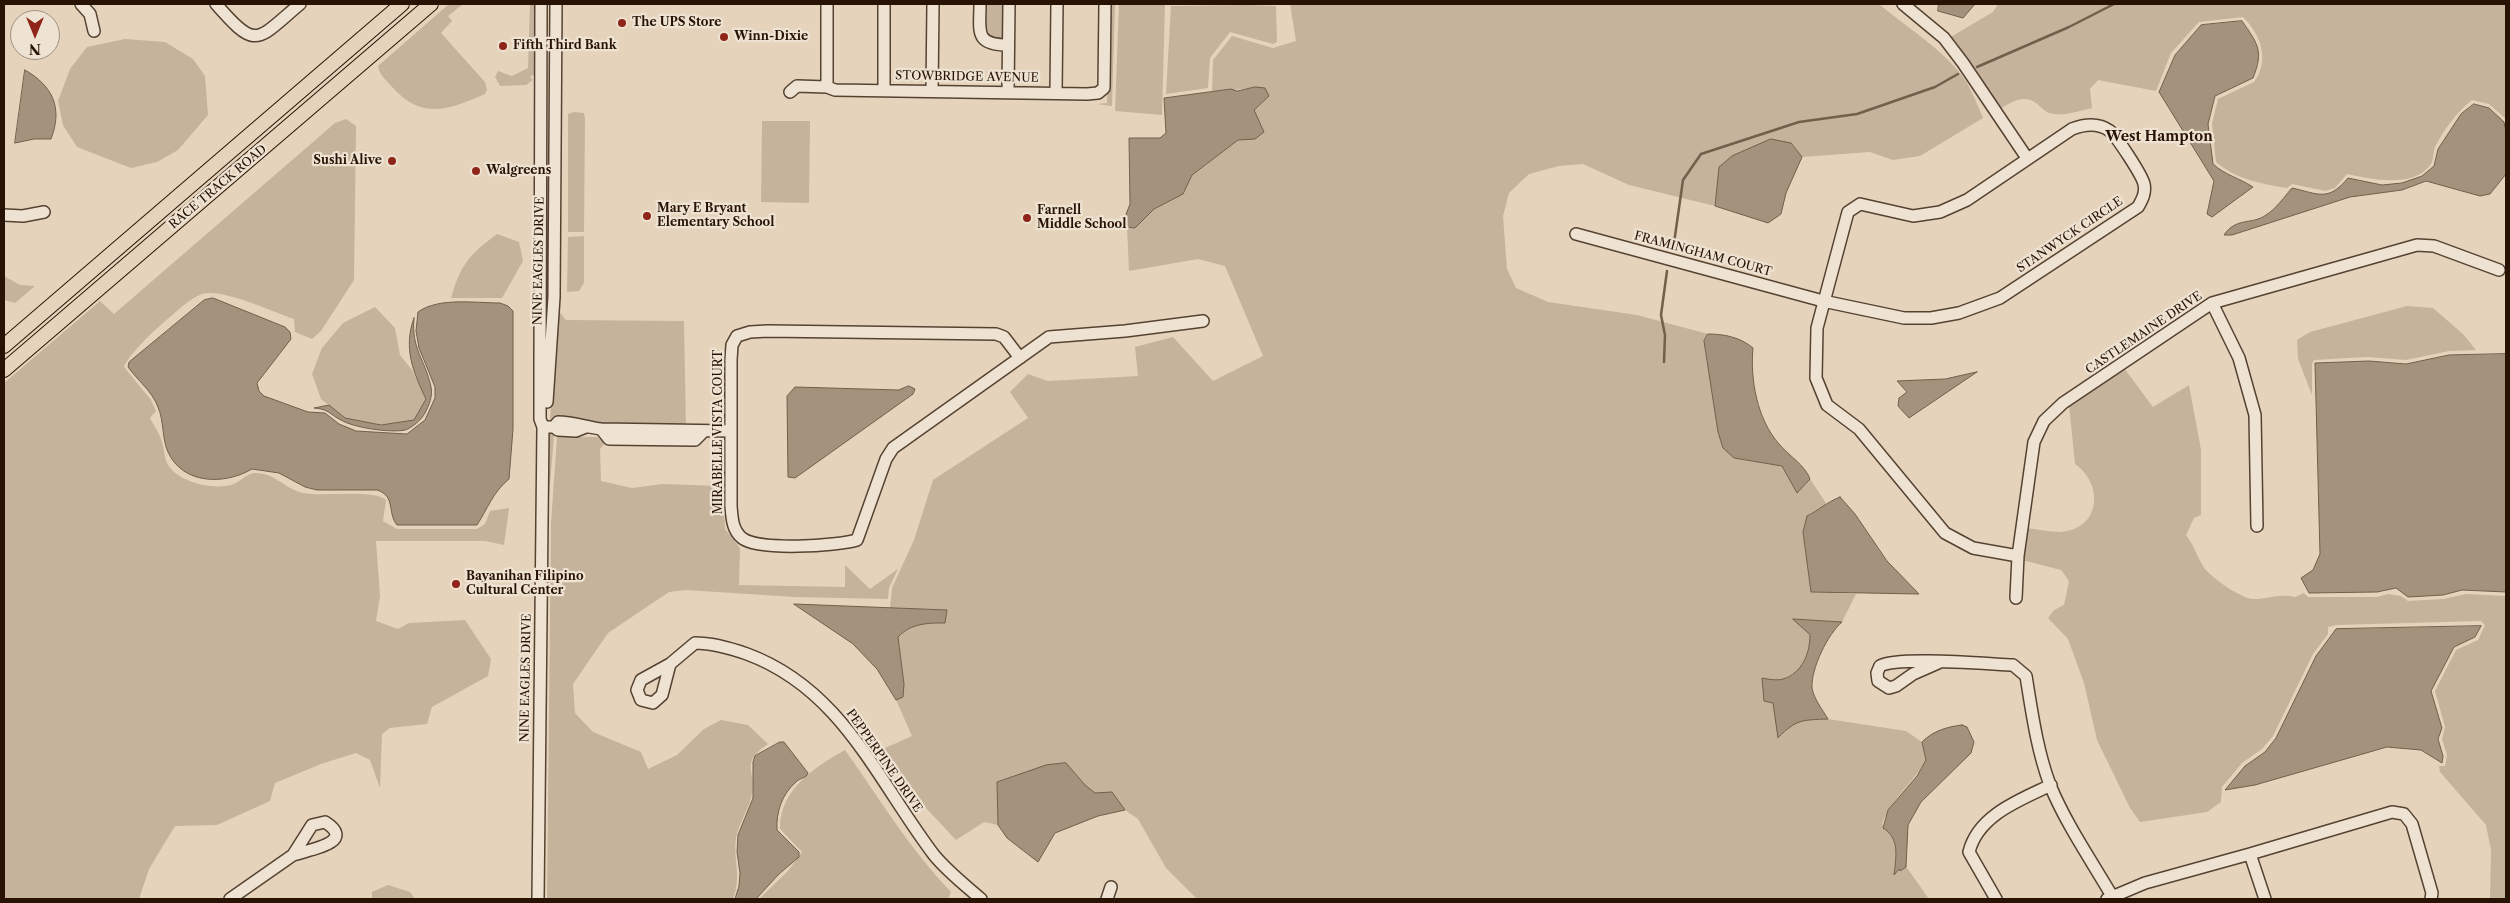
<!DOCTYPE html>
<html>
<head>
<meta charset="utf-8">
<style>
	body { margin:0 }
	#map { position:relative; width:2510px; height:903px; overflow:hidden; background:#e5d4bb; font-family:"Libre Caslon Text",serif }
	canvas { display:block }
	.frame { position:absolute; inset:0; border:5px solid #271203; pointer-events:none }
	.north { position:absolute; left:10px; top:10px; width:50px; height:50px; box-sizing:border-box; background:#eee3d3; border:1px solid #9e8f80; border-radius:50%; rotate:180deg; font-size:14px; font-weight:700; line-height:20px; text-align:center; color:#271203 }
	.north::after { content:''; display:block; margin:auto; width:18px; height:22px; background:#8f2418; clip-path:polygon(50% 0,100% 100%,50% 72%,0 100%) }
</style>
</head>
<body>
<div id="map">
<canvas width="2510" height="903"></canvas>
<div class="frame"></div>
<div class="north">N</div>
</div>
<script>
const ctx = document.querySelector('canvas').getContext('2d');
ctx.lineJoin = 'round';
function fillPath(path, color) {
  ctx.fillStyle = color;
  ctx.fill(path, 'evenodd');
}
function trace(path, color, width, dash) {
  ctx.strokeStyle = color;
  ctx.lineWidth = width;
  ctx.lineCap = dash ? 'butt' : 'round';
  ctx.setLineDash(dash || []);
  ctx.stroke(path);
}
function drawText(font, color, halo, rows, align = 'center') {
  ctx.font = font + ' "Libre Caslon Text",serif';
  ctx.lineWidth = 4.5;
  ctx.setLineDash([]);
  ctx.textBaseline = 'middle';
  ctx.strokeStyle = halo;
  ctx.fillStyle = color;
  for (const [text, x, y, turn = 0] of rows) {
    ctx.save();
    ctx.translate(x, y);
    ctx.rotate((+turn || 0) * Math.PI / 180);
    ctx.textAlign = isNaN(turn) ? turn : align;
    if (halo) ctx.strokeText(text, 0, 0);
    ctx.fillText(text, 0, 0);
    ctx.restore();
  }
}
const green = new Path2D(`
	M 449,4 L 463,4 L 448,16 L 452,21 L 441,33 L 485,82 L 487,90 L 485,94 C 450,109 423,121 393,88 C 388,82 379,75 378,66 Z
	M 530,4 L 535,4 L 534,74 L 530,77 L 533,80 L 526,85 L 500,86 L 495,77 L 498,71 L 512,76 L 528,68 Z
	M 986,4 L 1003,4 L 1003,35 L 999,39 L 989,39 L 985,35 Z
	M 1110,4 L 1115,4 L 1112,106 L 1097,104 L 1107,103 Z
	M 1119,4 L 1165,4 L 1162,115 L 1115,111 Z
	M 1290,4 L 1879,4 C 1906,27 1949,53 1967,83 C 1973,94 1978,106 1983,118 L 1920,156 L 1893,160 L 1870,152 L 1802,157 L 1791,143 L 1719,167 L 1715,206 L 1629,185 L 1583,164 L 1559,166 L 1529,174 L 1509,193 L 1503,216 L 1507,269 L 1516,288 L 1548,302 L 1637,315 L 1708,334 L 1704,341 L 1718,432 L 1734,458 L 1782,466 L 1797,493 L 1810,479 L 1826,503 L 1823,507 L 1807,516 L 1803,532 L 1811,592 L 1856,594 L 1842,622 L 1794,619 L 1810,635 L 1810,649 L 1799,670 L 1781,680 L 1773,703 L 1779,738 L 1791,725 L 1801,720 L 1828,719 L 1906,731 L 1922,742 L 1926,760 C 1913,783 1891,799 1882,824 C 1899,838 1896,855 1894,874 L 1905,865 L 1929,899 L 1197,899 L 1166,868 L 1138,819 L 1125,810 L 1112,792 L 1095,794 L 1085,785 L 1066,763 L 997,782 L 998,825 L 984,822 L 956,840 L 910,791 L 883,749 L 912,736 L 896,700 L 903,697 L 904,684 L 898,637 C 910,623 927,623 945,623 L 947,610 L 890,608 L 892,588 L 914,540 L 933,480 L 1028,418 L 1010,392 L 1028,374 L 1048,381 L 1138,376 L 1135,347 L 1173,337 L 1213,381 L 1263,356 L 1225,266 L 1198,259 L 1129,271 L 1127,227 L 1135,228 L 1154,209 L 1183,194 L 1192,175 L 1238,140 L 1250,138 L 1254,110 L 1269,96 L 1255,87 C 1240,90 1227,90 1212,91 L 1213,60 L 1232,36 L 1273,48 L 1296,41 Z
	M 1998,4 L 2506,4 L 2506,119 L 2489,104 L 2472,100 C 2457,112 2445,128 2436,145 C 2433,150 2434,159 2431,164 C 2414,189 2370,179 2347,174 L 2335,188 L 2325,191 L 2292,184 L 2287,188 C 2262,184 2235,179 2216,162 L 2212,124 L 2218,99 L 2254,82 C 2270,60 2261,35 2243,17 L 2199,22 L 2171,53 L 2156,91 L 2098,80 L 2090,89 L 2092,108 C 2079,111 2062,117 2049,113 C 2044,111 2040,106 2036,103 C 2024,94 2011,102 2000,109 L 1949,38 L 1993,12 Z
	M 1249,5 L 1276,6 L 1277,42 L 1273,44 L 1230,32 L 1210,58 L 1208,88 L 1166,94 L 1171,6 Z
	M 125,39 L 165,42 L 193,59 L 205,76 L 208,115 L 178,150 L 157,162 L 131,168 L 77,147 L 63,125 L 58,101 L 70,69 L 87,47 Z
	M 574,112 L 584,113 L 585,119 L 584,232 L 568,232 L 568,114 Z
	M 346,119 L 356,126 L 354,280 L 321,331 L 312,339 L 295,332 L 294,319 C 273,312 222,288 202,294 C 187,300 174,314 162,324 C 152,332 128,356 124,367 L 151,400 L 156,411 L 150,418 C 154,426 160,434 162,442 C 164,448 164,455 166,461 C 175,482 211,490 231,485 C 239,483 246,474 254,473 C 274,472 285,489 303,493 C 323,497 374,489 386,500 L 383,521 L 397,529 L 477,529 L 485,524 L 490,511 L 509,508 L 504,545 L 485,541 L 376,541 L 380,596 L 376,621 L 398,629 L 409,623 L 465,620 L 491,659 L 488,676 L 432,707 L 427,724 L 390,728 L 382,734 L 380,788 L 370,760 L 356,753 L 321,764 L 275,783 L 270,801 L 217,825 L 175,826 L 149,869 L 139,899 L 4,899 L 4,383 L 100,301 L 114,314 L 335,123 Z
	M 762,121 L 810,121 L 809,203 L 761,202 Z
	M 497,234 L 519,242 L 523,261 L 502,298 L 451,298 C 461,264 469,255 497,234 Z
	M 584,236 L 584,283 L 579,291 L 567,292 L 568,237 Z
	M 4,276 L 20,285 L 35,286 L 15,303 L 4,300 Z
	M 2407,306 L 2433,308 L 2463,334 L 2476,350 L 2449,351 L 2406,360 L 2368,357 L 2314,360 L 2312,364 L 2312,395 L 2298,359 L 2297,340 L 2310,332 Z
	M 375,307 L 395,328 L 400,355 L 412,370 L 426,399 L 414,420 L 381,425 L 345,418 L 321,399 L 312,374 L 322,348 L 343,323 Z
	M 557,309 L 566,320 L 684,321 L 686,429 L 554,435 L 547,522 L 544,846 L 547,430 L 550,421 Z
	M 2124,368 L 2153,407 L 2189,385 L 2201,450 L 2201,515 L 2194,518 L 2186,535 C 2195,546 2197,558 2205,569 C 2212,578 2242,599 2253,599 C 2269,599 2279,593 2295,597 L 2304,593 L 2308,597 L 2377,597 L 2388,594 L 2401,596 L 2408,601 L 2443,599 L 2466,594 L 2506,596 L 2506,899 L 2490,899 L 2491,850 L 2486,825 L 2440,772 L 2439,766 L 2445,766 L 2447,755 L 2442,739 L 2445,727 L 2435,691 L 2456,650 L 2478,640 L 2485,625 L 2481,621 L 2336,625 L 2328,627 L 2328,634 L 2313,654 L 2273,736 L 2262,749 L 2242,763 L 2222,787 L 2221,802 L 2207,812 L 2140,822 L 2130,808 L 2097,740 L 2084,683 L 2068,639 L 2048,618 L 2054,610 L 2064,605 L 2069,581 L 2061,570 L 2022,560 L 2026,528 C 2037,529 2050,532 2061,532 C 2101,529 2104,484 2075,464 L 2069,405 Z
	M 557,437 L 598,437 L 605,443 L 600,449 L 601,481 L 632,488 L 662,484 L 722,486 L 725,529 L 740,548 L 739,585 L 845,587 L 845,565 L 870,589 L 898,569 L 889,588 L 888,599 L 795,597 L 686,590 L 669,592 L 608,633 L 573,684 L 575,713 L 593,732 L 641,752 L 648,769 L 677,755 L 704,729 L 721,720 L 748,725 L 768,744 C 737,765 759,771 751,798 C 747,812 739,824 736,838 C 733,861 742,876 733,899 L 547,899 L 551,523 Z
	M 845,750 C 879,798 910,849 951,892 L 948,899 L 759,899 L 788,871 L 802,852 L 780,829 C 779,791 814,767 845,750 Z
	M 388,885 L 410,892 L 415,899 L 372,899 L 372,892 Z`);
const water = new Path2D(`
	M 1939,4 L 1975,4 L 1963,18 L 1938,11 Z
	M 2242,21 C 2258,44 2264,51 2253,78 L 2215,96 L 2208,124 L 2213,164 C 2225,175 2239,178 2253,187 L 2212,217 L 2207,214 L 2214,181 L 2159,92 L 2175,55 L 2201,25 Z
	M 25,70 C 53,86 63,108 51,139 L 34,139 L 15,143 Z
	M 1255,87 L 1265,88 L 1269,96 L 1254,110 L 1264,132 L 1255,139 L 1238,140 L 1192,175 L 1183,194 L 1154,209 L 1135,228 L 1127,227 L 1125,217 L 1130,204 L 1129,138 L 1160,138 L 1166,133 L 1164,98 L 1231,89 L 1237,91 Z
	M 2474,104 L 2489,108 L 2504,122 L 2506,132 L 2506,174 L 2490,194 L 2480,196 L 2426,181 L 2402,190 L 2350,197 L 2232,235 L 2224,235 C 2236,217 2252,225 2266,215 C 2276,209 2284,197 2292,188 C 2319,194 2328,202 2348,178 L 2382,185 L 2402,183 L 2422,176 L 2434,166 L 2438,149 L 2461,114 Z
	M 1771,139 L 1791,143 L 1802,157 L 1786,193 L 1781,214 L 1768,223 L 1715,206 L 1719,167 L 1732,156 Z
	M 213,298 L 285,327 L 290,332 L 291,339 L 257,383 L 259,391 L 264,396 L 308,412 L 325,413 L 339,424 L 356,431 L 407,434 L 425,420 L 435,398 L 435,387 L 419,348 L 416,331 L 418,312 C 439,297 475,303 500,303 L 508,306 L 513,311 L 513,429 L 509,479 C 493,492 488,508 477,525 L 397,525 C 387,513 396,496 377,490 L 317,490 L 305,487 L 279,473 L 252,469 C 225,485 183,485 168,452 C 162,439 164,421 158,407 C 152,391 138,381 128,367 L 129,362 L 204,300 Z
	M 414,318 C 411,349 425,359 431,387 C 433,396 429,405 425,413 C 422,419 412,428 405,430 C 391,433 354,428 341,420 C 329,414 329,409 314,408 L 329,405 L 345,418 L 381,425 L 414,420 L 426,399 C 413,372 403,348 414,318 Z
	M 1708,334 C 1724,334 1740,337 1753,348 C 1750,379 1757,419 1779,444 C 1789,456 1805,465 1810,479 L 1797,493 L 1782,466 L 1734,458 L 1723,448 L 1718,432 L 1704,341 Z
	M 2506,354 L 2506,592 L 2462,590 L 2443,595 L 2408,597 L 2396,588 L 2377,592 L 2309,593 L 2301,578 L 2313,570 L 2320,554 L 2315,363 L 2369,361 L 2406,364 L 2449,355 Z
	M 1977,372 L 1909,418 L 1898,406 L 1899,398 L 1907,392 L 1897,381 L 1945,379 Z
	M 909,386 L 915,389 L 913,394 L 795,478 L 788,477 L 787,396 L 795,387 L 898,390 Z
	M 1840,497 L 1855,514 L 1887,561 L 1919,594 L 1811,592 L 1803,532 L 1807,516 C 1819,510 1827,502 1840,497 Z
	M 794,604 L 947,610 L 945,623 C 928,623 911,623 898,637 L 904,684 L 903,697 L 896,700 L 877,669 L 853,644 Z
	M 1793,619 L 1842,622 C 1828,634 1811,668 1812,688 C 1814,699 1822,709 1828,719 C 1803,720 1796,719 1778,738 L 1773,703 L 1764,701 L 1762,678 C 1768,679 1777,681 1783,679 C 1802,673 1810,654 1810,635 Z
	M 2481,626 L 2475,637 L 2454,647 L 2431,691 L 2442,728 L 2438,739 L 2443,756 L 2442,763 L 2421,750 L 2387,747 L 2255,785 L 2225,790 L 2245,766 L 2265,752 L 2276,738 L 2316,656 L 2336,629 Z
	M 1962,725 L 1967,727 L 1974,742 L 1971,753 L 1921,802 L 1908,825 L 1906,867 L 1900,871 L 1899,869 L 1894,875 C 1896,857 1900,838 1883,828 L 1888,810 L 1917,776 L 1926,760 L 1922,742 C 1933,731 1946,727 1962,725 Z
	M 780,742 L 784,742 L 808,773 C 806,779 801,777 796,782 C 782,794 776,812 777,830 L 799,852 L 799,857 L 779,874 L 756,899 L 735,899 L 739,886 L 740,873 L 737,852 L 738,835 L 753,798 L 753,762 L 755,756 Z
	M 1066,763 L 1085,785 L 1095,793 L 1112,792 L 1125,810 L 1098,816 L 1055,833 L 1038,862 L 1007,838 L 998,825 L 997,782 L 1046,765 Z`);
const stream = new Path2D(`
	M 1977,67 L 2069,27 L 2114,4
	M 1673,250 L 1683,180 L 1701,154 L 1799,122 L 1857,114 L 1935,87 L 1958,74
	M 1664,362 L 1665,335 L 1661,315 L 1667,271`);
const minor = new Path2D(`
	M 81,4 L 90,14 L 94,31
	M 216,4 C 257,51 256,41 300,4
	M 827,4 L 827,87 L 835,90 L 1087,94 L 1098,93 L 1104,88 L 1105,4
	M 884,4 L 884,89
	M 980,4 C 980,31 974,45 1008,45
	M 1903,4 L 1944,38 L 1963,63 L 2027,158
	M 932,91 L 933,4
	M 790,92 L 797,86 L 827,87
	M 1008,92 L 1009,4
	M 1056,92 L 1057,4
	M 4,215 L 23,216 L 44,212
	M 1576,234 L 1823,301 L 1904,318 L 1931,318 L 1959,313 L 2000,298 L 2138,207 C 2142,200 2146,193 2144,184 C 2142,175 2117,137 2110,131 C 2099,123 2085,124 2072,129 L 1967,200 L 1940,212 L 1913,216 L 1860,204 L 1848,212 L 1817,328 L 1816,378 L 1827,405 L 1859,429 L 1945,533 L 1973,548 L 2018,556
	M 2212,303 L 2239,358 L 2255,415 L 2257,526
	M 1020,358 L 1004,337 L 996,334 L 768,331 L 750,332 L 737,336 L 732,345 L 731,360 L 731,506 C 732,517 732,530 742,538 C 758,551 837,546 857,540 L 886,459 L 893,448 L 1049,337 L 1125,331 L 1203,321
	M 547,402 L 554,297 L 556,4
	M 547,427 L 554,427 L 558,430 L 576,431 L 586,427
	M 554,427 L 558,422 C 573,422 586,427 601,429 L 731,431
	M 601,429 L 609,439 L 695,440 L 704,431
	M 2016,598 L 2018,556 L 2034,442 L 2044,421 L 2063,403 L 2212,303 L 2417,245 L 2434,246 L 2499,270
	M 1938,663 L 1913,674 L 1896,686 L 1889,688 L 1878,681 L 1877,673 L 1880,666 C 1897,656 1988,664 2013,665 L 2026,676 C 2032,713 2037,750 2050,785 C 2066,824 2091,860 2112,896
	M 670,664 L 662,695 L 653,703 L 641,700 L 637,690 L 641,680 L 670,664 L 695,643 C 713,643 730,648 747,654 C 842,689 877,780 934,855 C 948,872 965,885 981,899
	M 230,899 L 293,855 L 312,825 L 325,822 C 358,843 307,850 293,855
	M 538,899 L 543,427 L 540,419 L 540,366 L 541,4
	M 1107,899 L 1111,887
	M 1996,899 L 1969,852 C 1978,815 2020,800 2051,785
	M 2107,899 L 2145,883 L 2250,854
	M 2265,899 L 2250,854 L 2392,812 L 2404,814 L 2412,824 L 2432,893 L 2431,899`);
const major = new Path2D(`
	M 4,346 L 402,4
	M 4,370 L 431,4`);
const markers = [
	[622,23,5,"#8f2418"],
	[724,37,5,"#8f2418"],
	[503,46,5,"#8f2418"],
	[392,161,5,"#8f2418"],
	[476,171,5,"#8f2418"],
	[647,216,5,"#8f2418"],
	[1027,218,5,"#8f2418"],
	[456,584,5,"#8f2418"]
];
const poiNames = [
	["The UPS Store",632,23],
	["Winn-Dixie",734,37],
	["Fifth Third Bank",513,46],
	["Sushi Alive",382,161,"right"],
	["Walgreens",486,171],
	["Mary E Bryant",657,209],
	["Elementary School",657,223],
	["Farnell",1037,211],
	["Middle School",1037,225],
	["Bayanihan Filipino",466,577],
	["Cultural Center",466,591]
];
const streetNames = [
	["STOWBRIDGE AVENUE",967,77,1],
	["RACE TRACK ROAD",218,187,-40],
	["STANWYCK CIRCLE",2070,235,-34],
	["FRAMINGHAM COURT",1703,254,15],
	["NINE EAGLES DRIVE",539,261,-89],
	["CASTLEMAINE DRIVE",2144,333,-34],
	["MIRABELLE VISTA COURT",719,432,-90],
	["NINE EAGLES DRIVE",526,678,-89],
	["PEPPERPINE DRIVE",884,761,55]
];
const neighbourhoodNames = [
	["West Hampton",2159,137]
];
fillPath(green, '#c5b39c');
fillPath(water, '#a4927c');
trace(water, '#725f4c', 1);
trace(stream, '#725f4c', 2.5);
trace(minor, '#564231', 14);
trace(major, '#271203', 16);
trace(minor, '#eee3d3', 11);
trace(major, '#e5d4bb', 14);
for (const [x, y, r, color] of markers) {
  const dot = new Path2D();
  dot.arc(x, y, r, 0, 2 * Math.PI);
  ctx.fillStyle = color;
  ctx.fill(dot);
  trace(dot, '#eee3d3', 2);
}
drawText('bold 12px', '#271203', '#eee3d3', poiNames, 'left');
drawText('12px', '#271203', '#eee3d3', streetNames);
drawText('bold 14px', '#271203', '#eee3d3', neighbourhoodNames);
</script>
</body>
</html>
